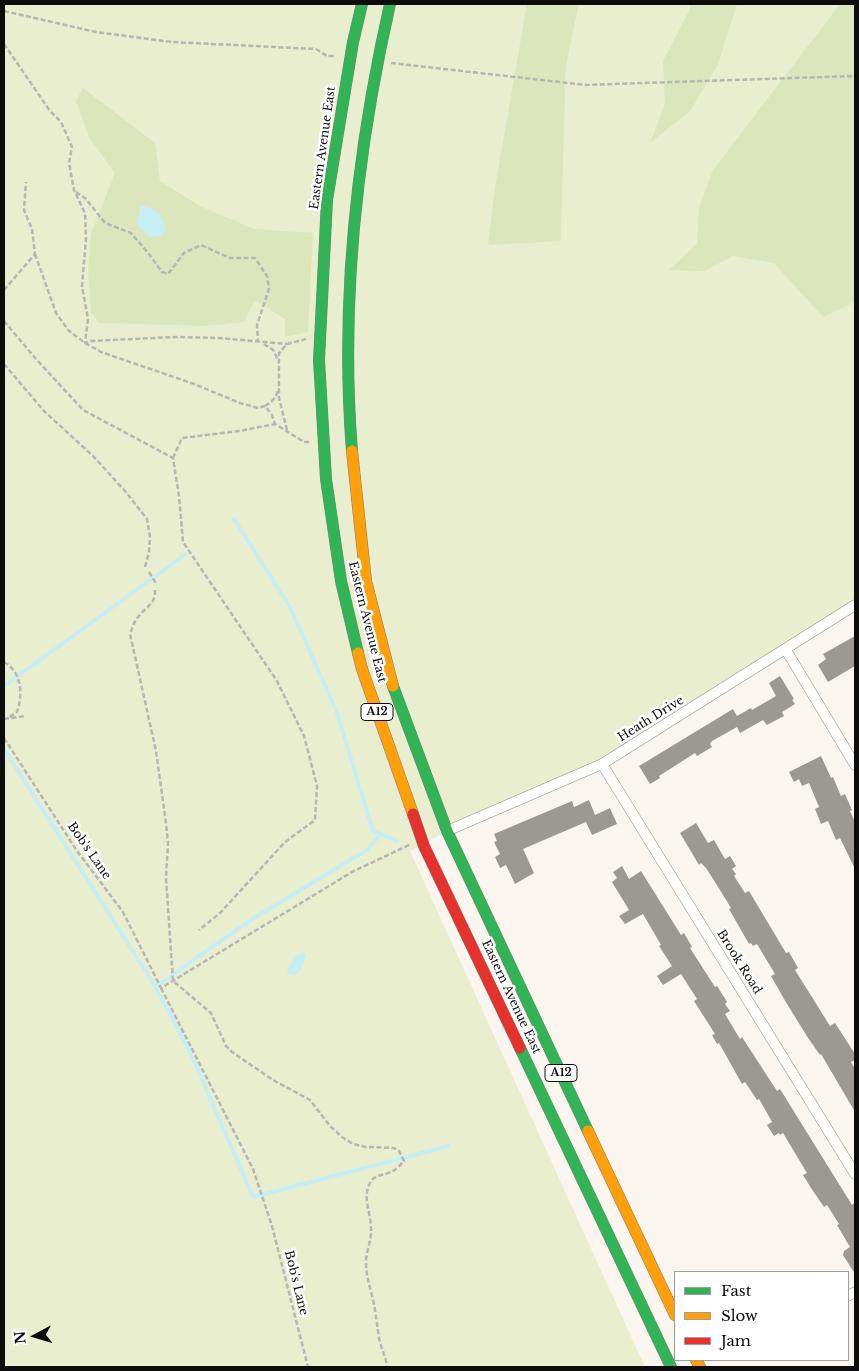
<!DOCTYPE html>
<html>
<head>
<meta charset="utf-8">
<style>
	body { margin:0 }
	#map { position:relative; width:859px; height:1371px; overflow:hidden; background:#faf5ef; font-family:"Libre Baskerville",serif }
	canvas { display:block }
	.frame { position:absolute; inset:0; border:5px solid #0c0c0c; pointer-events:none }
	.legend { position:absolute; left:674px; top:1271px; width:175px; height:90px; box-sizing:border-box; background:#fff; border:1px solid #9e9e9e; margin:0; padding:6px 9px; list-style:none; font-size:15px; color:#0c0c0c }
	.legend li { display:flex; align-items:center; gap:10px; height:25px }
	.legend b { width:25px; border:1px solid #9e9e9e }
	.north { position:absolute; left:10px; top:1311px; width:50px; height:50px; -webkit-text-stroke:4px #fff; paint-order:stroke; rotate:264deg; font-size:14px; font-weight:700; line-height:20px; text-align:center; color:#0c0c0c }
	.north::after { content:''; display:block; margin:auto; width:18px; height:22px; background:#0c0c0c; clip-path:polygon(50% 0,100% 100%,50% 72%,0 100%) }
</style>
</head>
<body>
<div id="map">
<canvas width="859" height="1371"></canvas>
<div class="frame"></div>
<ul class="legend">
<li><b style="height:6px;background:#30b455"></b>Fast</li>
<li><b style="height:6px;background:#ff9f0a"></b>Slow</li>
<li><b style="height:6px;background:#e5322d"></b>Jam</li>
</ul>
<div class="north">N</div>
</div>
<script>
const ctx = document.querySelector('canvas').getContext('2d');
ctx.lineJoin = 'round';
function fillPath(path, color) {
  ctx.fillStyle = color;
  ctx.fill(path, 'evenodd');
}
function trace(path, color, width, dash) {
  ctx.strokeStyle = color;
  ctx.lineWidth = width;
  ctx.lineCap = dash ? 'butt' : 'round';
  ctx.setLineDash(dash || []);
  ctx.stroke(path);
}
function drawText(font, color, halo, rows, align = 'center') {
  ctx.font = font + ' "Libre Baskerville",serif';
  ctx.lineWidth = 5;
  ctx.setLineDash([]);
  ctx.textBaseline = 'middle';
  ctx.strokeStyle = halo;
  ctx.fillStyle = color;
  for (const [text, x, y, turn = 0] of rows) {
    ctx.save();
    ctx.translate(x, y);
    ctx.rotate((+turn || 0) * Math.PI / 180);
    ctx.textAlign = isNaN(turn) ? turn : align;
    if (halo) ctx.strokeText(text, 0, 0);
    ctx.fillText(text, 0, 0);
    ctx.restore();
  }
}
const green = new Path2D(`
	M 4,4 L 528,4 L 561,241 L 566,66 L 579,4 L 855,4 L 855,605 L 602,764 L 447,831 L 410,851 L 645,1367 L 4,1367 Z`);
const forest = new Path2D(`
	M 527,4 L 579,4 L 566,66 L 561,241 L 488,245 L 495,187 Z
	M 690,4 L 737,4 L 718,64 L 690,111 L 650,143 L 665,104 L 663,61 L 689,11 Z
	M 840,4 L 855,4 L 855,302 L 823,317 L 774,263 L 733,256 L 704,271 L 669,270 L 697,244 L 699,208 L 713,170 Z
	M 83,88 L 155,143 L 160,181 L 200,206 L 254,229 L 313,233 L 308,332 L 285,337 L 285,319 L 255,300 L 244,322 L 206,326 L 99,323 L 91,312 L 88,270 L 91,234 L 115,173 L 89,137 L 76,101 Z`);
const water = new Path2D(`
	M 141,206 C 158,209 162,213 166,230 L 160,236 L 150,237 L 137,224 Z
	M 302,953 L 306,954 L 302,969 L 294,976 L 288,974 L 287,969 L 292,963 L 293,957 Z`);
const stream = new Path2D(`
	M 234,519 L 290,607 L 336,710 L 373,831 L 397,841
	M 4,686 L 186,554
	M 4,749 L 155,986 L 164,981 L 189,963 L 254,918 L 367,850 L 381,834
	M 155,986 L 191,1054 L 253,1197 L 449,1146`);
const building = new Path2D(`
	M 855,636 L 855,666 L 828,682 L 818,665 L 826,659 L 823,654 Z
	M 780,676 L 794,699 L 792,700 L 795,704 L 782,712 L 784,716 L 767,725 L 763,720 L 740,733 L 737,727 L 712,741 L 710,744 L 712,747 L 697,756 L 695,753 L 659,776 L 660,778 L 650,784 L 639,766 L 733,709 L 737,716 L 751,708 L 752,710 L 776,696 L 769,683 Z
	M 821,756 L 831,778 L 833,777 L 841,796 L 845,794 L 852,810 L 850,811 L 855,822 L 855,869 L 840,838 L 836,840 L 828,821 L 821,824 L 815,809 L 819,807 L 809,783 L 802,786 L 799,779 L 794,782 L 789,772 Z
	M 589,800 L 595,815 L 610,808 L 617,824 L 592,835 L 586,822 L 523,849 L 534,873 L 515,884 L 506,865 L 500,868 L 495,857 L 500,854 L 494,842 L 497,841 L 494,834 L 572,801 L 574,807 Z
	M 696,823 L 708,843 L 714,840 L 725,859 L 730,856 L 736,866 L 732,869 L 736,874 L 734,876 L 745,893 L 749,891 L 786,953 L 789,952 L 798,968 L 795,970 L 830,1026 L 835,1023 L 855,1054 L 855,1060 L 851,1062 L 855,1069 L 855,1112 L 821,1054 L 820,1055 L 808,1038 L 784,999 L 771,976 L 775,974 L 757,944 L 753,946 L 751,943 L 749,944 L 729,909 L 731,908 L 720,890 L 706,868 L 701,863 L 699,865 L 680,833 Z
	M 622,866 L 629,879 L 641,871 L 681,935 L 684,933 L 692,947 L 690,948 L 715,987 L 717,986 L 727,1002 L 725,1004 L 730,1011 L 725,1014 L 740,1039 L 742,1037 L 777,1091 L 780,1089 L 852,1205 L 855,1202 L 855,1274 L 843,1255 L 844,1251 L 850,1247 L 837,1225 L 839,1224 L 827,1205 L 824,1207 L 811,1188 L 803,1175 L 807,1173 L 783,1133 L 780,1135 L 779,1133 L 774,1136 L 767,1125 L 772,1122 L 771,1120 L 759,1099 L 757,1100 L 745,1082 L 742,1084 L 719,1043 L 717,1044 L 712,1035 L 715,1034 L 694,1001 L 697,999 L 681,974 L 663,985 L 657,976 L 672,966 L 659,946 L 661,945 L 643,914 L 625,924 L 619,916 L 629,910 L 612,882 L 617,878 L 613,872 Z`);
const path = new Path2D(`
	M 4,11 L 96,32 L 172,42 L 316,49 L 327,56 L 336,56
	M 4,44 L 50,111 L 61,122 L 72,147 L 69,163 L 74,190 L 85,213 L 86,238 L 82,286 L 88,319 L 85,343 L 90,341 L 176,337 L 219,338 L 287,344
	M 391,63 L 586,85 L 855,76
	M 76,192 L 86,199 L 105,223 L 131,233 L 149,254 L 162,272 L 168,274 L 184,253 L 201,245 L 230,258 L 255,258 L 267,276 L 269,289 L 257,325 L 258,342
	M 35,254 L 56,313 L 69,331 L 85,343 L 101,352 L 194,384 L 240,403 L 258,408 L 265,406 L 272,415 L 275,424 L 304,442 L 309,442
	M 4,290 L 35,254 L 32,229 L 24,210 L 26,182
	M 4,321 L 36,359 L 83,410 L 173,458 L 179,496 L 183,542 L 277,681 L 304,736 L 317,786 L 315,820 L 285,842 L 220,913 L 199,930
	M 264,344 L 273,350 L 278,360
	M 4,364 L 44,411 L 93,456 L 125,491 L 147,519 L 150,537 L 149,552 L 145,567
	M 265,406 C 272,402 276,398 278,390
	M 287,430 L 279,398 L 279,353 L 287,344 L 306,339
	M 173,458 L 182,438 L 239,431 L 275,424
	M 149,572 L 157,585
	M 155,590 C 156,603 147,606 140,615 C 134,620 133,627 130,634 L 156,751 L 166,823 L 168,843 L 166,878 L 173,981 L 211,1013 L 226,1046 L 232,1052 L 273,1080 L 310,1100 L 330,1126 L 342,1137 L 353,1144 L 366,1147 L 394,1148 L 399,1151 L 404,1161 C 401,1164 397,1169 393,1171 C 385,1176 375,1173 370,1183 C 362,1197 371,1214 371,1228 C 372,1240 366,1251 366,1262 C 366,1276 370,1287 373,1300 C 376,1313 377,1325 379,1338 C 381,1348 386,1357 387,1367
	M 4,662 C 22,672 23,695 17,712 L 8,718
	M 4,719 L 25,716
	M 4,738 L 77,851 L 123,912 L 161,988 L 352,872 L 409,845
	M 161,988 L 253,1169 L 272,1226 L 308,1367`);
const street = new Path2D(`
	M 786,650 L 855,765
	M 602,764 L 855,1174
	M 447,831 L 602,764 L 855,605
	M 848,1296 L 855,1292`);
const fast = new Path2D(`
	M 352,451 C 340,302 357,150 390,4
	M 358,653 L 341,581 L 326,479 L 319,360 L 327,200 L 353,42 L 362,4
	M 393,686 L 447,831 L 588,1131
	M 520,1048 L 671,1367`);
const slow = new Path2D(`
	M 352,451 L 366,581 L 393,686
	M 358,653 L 362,669 L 413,814
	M 588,1131 L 675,1315
	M 696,1360 L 700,1367`);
const jam = new Path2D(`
	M 413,814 L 424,846 L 520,1048`);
const shields = [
	[377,712,32],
	[561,1073,32]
];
const shieldNames = [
	["A12",377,712],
	["A12",561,1073]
];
const streetNames = [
	["Eastern Avenue East",323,148,-82],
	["Eastern Avenue East",367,622,76],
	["Heath Drive",651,719,-32],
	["Bob's Lane",89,851,55],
	["Brook Road",739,962,58],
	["Eastern Avenue East",511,997,65],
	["Bob's Lane",296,1283,76]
];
fillPath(green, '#e9eecf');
fillPath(forest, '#dce6bd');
fillPath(water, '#c6eff5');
trace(stream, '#c6eff5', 4);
fillPath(building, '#9c9995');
trace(street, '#93918e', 11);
trace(fast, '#807e7c', 12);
trace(slow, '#807e7c', 12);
trace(jam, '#807e7c', 12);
trace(path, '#b7b6b5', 2.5, [5, 2.5]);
trace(street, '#fefefd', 10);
trace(fast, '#30b455', 11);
trace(slow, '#ff9f0a', 11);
trace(jam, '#e5322d', 11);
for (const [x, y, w] of shields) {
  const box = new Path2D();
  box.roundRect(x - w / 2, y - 8.5, w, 17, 4);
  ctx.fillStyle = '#fff';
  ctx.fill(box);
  trace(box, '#0c0c0c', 1);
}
drawText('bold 11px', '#0c0c0c', null, shieldNames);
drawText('12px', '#0c0c0c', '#fff', streetNames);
</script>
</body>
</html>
